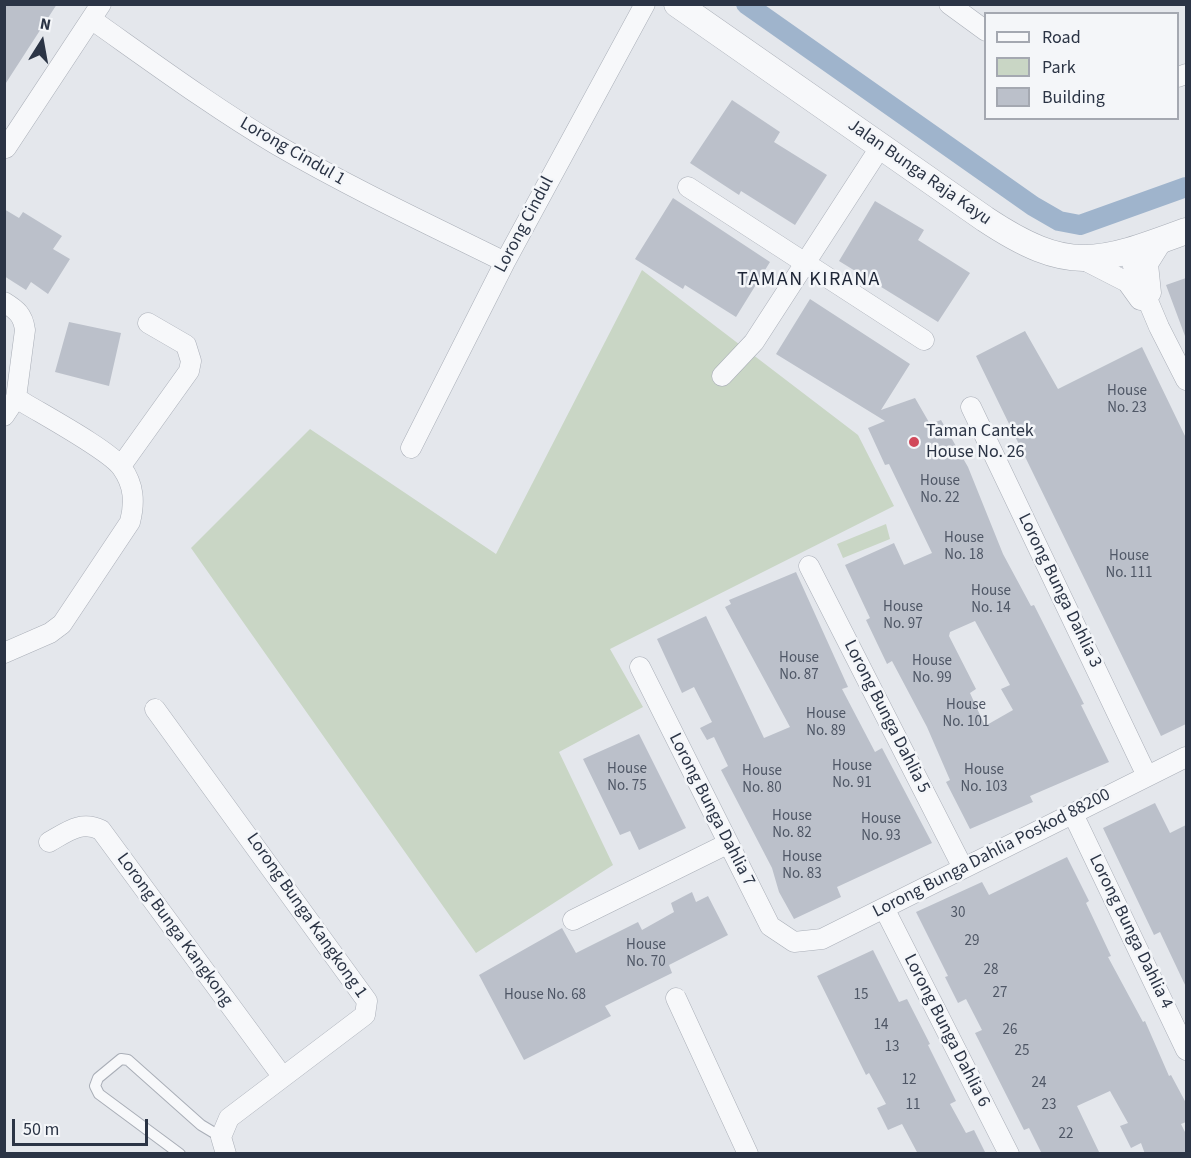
<!DOCTYPE html>
<html>
<head>
<meta charset="utf-8">
<style>
	body { margin:0 }
	#map { position:relative; width:1191px; height:1158px; overflow:hidden; background:#e4e7ec; font-family:"Source Sans 3",sans-serif }
	canvas { display:block }
	.frame { position:absolute; inset:0; border:6px solid #2b3445; pointer-events:none }
	.legend { position:absolute; left:984px; top:12px; width:195px; height:108px; box-sizing:border-box; background:#f4f6f9; border:2px solid #a4a8b1; margin:0; padding:8px 10px; list-style:none; font-size:18px; color:#2b3445 }
	.legend li { display:flex; align-items:center; gap:12px; height:30px }
	.legend b { width:30px; border:2px solid #a4a8b1 }
	.north { position:absolute; left:12px; top:12px; width:60px; height:60px; -webkit-text-stroke:4px #f4f6f9; paint-order:stroke; rotate:11deg; font-size:16px; font-weight:700; line-height:24px; text-align:center; color:#2b3445 }
	.north::after { content:''; display:block; margin:auto; width:21px; height:27px; background:#2b3445; clip-path:polygon(50% 0,100% 100%,50% 72%,0 100%) }
	.scale { position:absolute; left:12px; top:1119px; width:136px; height:27px; box-sizing:border-box; border:3px solid #2b3445; border-top:0; padding-left:8px; font-size:18px; line-height:21px; white-space:nowrap; color:#2b3445; -webkit-text-stroke:4px #f4f6f9; paint-order:stroke }
</style>
</head>
<body>
<div id="map">
<canvas width="1191" height="1158"></canvas>
<div class="frame"></div>
<ul class="legend">
<li><b style="height:8px;background:#f7f8fa"></b>Road</li>
<li><b style="height:16px;background:#c9d6c5"></b>Park</li>
<li><b style="height:16px;background:#bbc0ca"></b>Building</li>
</ul>
<div class="north">N</div>
<div class="scale">50 m</div>
</div>
<script>
const ctx = document.querySelector('canvas').getContext('2d');
ctx.lineJoin = 'round';
function fillPath(path, color) {
  ctx.fillStyle = color;
  ctx.fill(path, 'evenodd');
}
function trace(path, color, width, dash) {
  ctx.strokeStyle = color;
  ctx.lineWidth = width;
  ctx.lineCap = dash ? 'butt' : 'round';
  ctx.setLineDash(dash || []);
  ctx.stroke(path);
}
function drawText(font, color, halo, rows, align = 'center') {
  ctx.font = font + ' "Source Sans 3",sans-serif';
  ctx.lineWidth = 5;
  ctx.setLineDash([]);
  ctx.textBaseline = 'middle';
  ctx.strokeStyle = halo;
  ctx.fillStyle = color;
  for (const [text, x, y, turn = 0] of rows) {
    ctx.save();
    ctx.translate(x, y);
    ctx.rotate((+turn || 0) * Math.PI / 180);
    ctx.textAlign = isNaN(turn) ? turn : align;
    if (halo) ctx.strokeText(text, 0, 0);
    ctx.fillText(text, 0, 0);
    ctx.restore();
  }
}
const green = new Path2D(`
	M 642,270 L 858,435 L 894,506 L 610,649 L 643,707 L 559,752 L 613,865 L 476,953 L 191,548 L 310,429 L 496,554 Z
	M 886,524 L 890,539 L 843,558 L 837,544 Z`);
const canal = new Path2D(`
	M 746,4 L 1033,206 L 1059,221 L 1080,225 L 1186,187`);
const building = new Path2D(`
	M 4,4 L 57,4 L 4,86 Z
	M 732,100 L 780,132 L 774,142 L 827,175 L 795,225 L 741,191 L 739,195 L 690,163 Z
	M 673,198 L 770,262 L 736,317 L 685,285 L 683,289 L 635,259 Z
	M 875,201 L 924,230 L 918,240 L 970,273 L 938,322 L 839,261 Z
	M 4,209 L 19,218 L 23,212 L 62,236 L 53,249 L 70,259 L 48,294 L 31,282 L 26,290 L 4,276 Z
	M 1186,278 L 1186,335 L 1185,336 L 1166,285 Z
	M 810,299 L 910,364 L 881,410 L 915,398 L 930,424 L 941,420 L 968,467 L 1003,554 L 1031,606 L 1034,605 L 1084,704 L 1081,705 L 1109,762 L 1030,796 L 1033,802 L 970,829 L 946,782 L 950,780 L 927,727 L 892,661 L 887,664 L 866,620 L 870,618 L 845,565 L 894,543 L 904,565 L 932,553 L 889,464 L 885,465 L 868,428 L 885,421 L 776,354 ZM 975,621 L 1010,685 L 1001,689 L 1013,710 L 985,726 L 970,693 L 976,689 L 949,636 L 950,632 Z
	M 69,322 L 121,333 L 109,386 L 55,372 Z
	M 1025,331 L 1058,389 L 1142,347 L 1186,438 L 1186,724 L 1161,736 L 976,356 Z
	M 796,572 L 848,687 L 842,689 L 875,752 L 882,748 L 932,843 L 837,887 L 841,897 L 794,919 L 779,892 L 772,868 L 721,770 L 728,766 L 714,737 L 707,740 L 700,728 L 712,722 L 694,687 L 682,693 L 657,639 L 706,616 L 764,738 L 790,727 L 725,607 L 731,604 L 729,600 Z
	M 639,734 L 686,828 L 639,850 L 630,831 L 620,835 L 583,759 Z
	M 1155,803 L 1170,833 L 1186,825 L 1186,987 L 1160,932 L 1154,935 L 1103,828 Z
	M 1067,857 L 1089,901 L 1086,903 L 1111,956 L 1108,957 L 1143,1022 L 1145,1021 L 1169,1076 L 1171,1075 L 1186,1103 L 1186,1122 L 1181,1124 L 1186,1134 L 1186,1154 L 1145,1154 L 1141,1143 L 1131,1148 L 1120,1126 L 1128,1123 L 1110,1091 L 1077,1106 L 1100,1154 L 1042,1154 L 1029,1128 L 1024,1130 L 975,1033 L 982,1030 L 966,999 L 958,1003 L 945,977 L 948,976 L 916,912 L 982,882 L 989,895 Z
	M 692,892 L 696,902 L 708,896 L 728,935 L 669,965 L 672,973 L 605,1006 L 611,1016 L 524,1060 L 479,975 L 562,928 L 576,953 L 638,922 L 642,930 L 674,912 L 671,903 Z
	M 873,950 L 899,1002 L 907,999 L 930,1044 L 928,1045 L 956,1101 L 950,1104 L 966,1133 L 974,1130 L 986,1154 L 918,1154 L 902,1124 L 888,1130 L 877,1108 L 886,1104 L 869,1073 L 866,1075 L 817,976 Z`);
const service = new Path2D(`
	M 180,1154 L 99,1094 L 95,1086 L 98,1078 L 121,1059 L 128,1060 L 201,1125 L 221,1137`);
const minor = new Path2D(`
	M 949,4 L 986,31
	M 91,19 C 152,62 213,107 277,145 C 351,188 428,224 505,262
	M 1178,77 L 1186,74
	M 6,148 L 101,4
	M 688,187 L 924,340
	M 1127,251 L 1159,327 L 1186,380
	M 1084,260 L 1127,282 L 1140,300
	M 1151,293 L 1148,264 L 1163,240
	M 4,302 C 17,310 23,315 25,330 L 16,398 L 4,416
	M 722,376 L 754,342 L 881,146
	M 971,407 L 1147,776
	M 411,448 L 505,262 L 645,4
	M 121,466 L 189,371 L 191,361 L 186,345 L 148,323
	M 809,566 L 963,868
	M 4,653 L 50,633 L 62,624 L 130,522 C 135,502 134,485 122,468 C 110,450 38,412 16,398
	M 640,667 L 770,926 L 794,942 L 822,939 L 1186,757
	M 155,709 L 367,1001 L 365,1015 L 229,1118 L 221,1137 L 226,1154
	M 1073,814 L 1186,1050
	M 49,842 C 67,832 81,820 101,830 L 282,1076
	M 884,908 L 1009,1154
	M 573,920 L 727,844
	M 676,998 L 748,1154`);
const tertiary = new Path2D(`
	M 677,4 L 985,219 C 1068,274 1097,264 1186,231`);
const markers = [
	[914,442,6,"#d1495b"]
];
const numberNames = [
	["House",1127,392],
	["No. 23",1127,409],
	["House",940,482],
	["No. 22",940,499],
	["House",964,539],
	["No. 18",964,556],
	["House",1129,557],
	["No. 111",1129,574],
	["House",991,592],
	["No. 14",991,609],
	["House",903,608],
	["No. 97",903,625],
	["House",799,659],
	["No. 87",799,676],
	["House",932,662],
	["No. 99",932,679],
	["House",966,706],
	["No. 101",966,723],
	["House",826,715],
	["No. 89",826,732],
	["House",852,767],
	["No. 91",852,784],
	["House",627,770],
	["No. 75",627,787],
	["House",984,771],
	["No. 103",984,788],
	["House",762,772],
	["No. 80",762,789],
	["House",792,817],
	["No. 82",792,834],
	["House",881,820],
	["No. 93",881,837],
	["House",802,858],
	["No. 83",802,875],
	["30",958,914],
	["29",972,942],
	["House",646,946],
	["No. 70",646,963],
	["28",991,971],
	["27",1000,994],
	["House No. 68",545,996],
	["15",861,996],
	["14",881,1026],
	["26",1010,1031],
	["13",892,1048],
	["25",1022,1052],
	["12",909,1081],
	["24",1039,1084],
	["11",913,1106],
	["23",1049,1106],
	["22",1066,1135]
];
const streetNames = [
	["Lorong Cindul 1",292,152,30],
	["Jalan Bunga Raja Kayu",919,173,35],
	["Lorong Cindul",525,225,-62],
	["Lorong Bunga Dahlia 3",1059,591,64],
	["Lorong Bunga Dahlia 5",886,717,63],
	["Lorong Bunga Dahlia 7",711,810,63],
	["Lorong Bunga Dahlia Poskod 88200",992,854,-27],
	["Lorong Bunga Kangkong 1",306,916,55],
	["Lorong Bunga Kangkong",174,930,54],
	["Lorong Bunga Dahlia 4",1130,932,64],
	["Lorong Bunga Dahlia 6",946,1031,63]
];
const poiNames = [
	["Taman Cantek",926,432],
	["House No. 26",926,453]
];
const neighbourhoodNames = [
	["TAMAN KIRANA",809,281]
];
fillPath(green, '#c9d6c5');
trace(canal, '#9fb4cc', 20);
fillPath(building, '#bbc0ca');
trace(service, '#a9aeb7', 12);
trace(minor, '#a9aeb7', 21);
trace(tertiary, '#a9aeb7', 27);
trace(service, '#f7f8fa', 10);
trace(minor, '#f7f8fa', 20);
trace(tertiary, '#f7f8fa', 26);
for (const [x, y, r, color] of markers) {
  const dot = new Path2D();
  dot.arc(x, y, r, 0, 2 * Math.PI);
  ctx.fillStyle = color;
  ctx.fill(dot);
  trace(dot, '#f4f6f9', 2);
}
drawText('15px', '#4f5766', null, numberNames);
drawText('18px', '#2b3445', '#f4f6f9', streetNames);
drawText('18px', '#2b3445', '#f4f6f9', poiNames, 'left');
ctx.letterSpacing = '1.5px';
drawText('20px', '#1d2536', '#f4f6f9', neighbourhoodNames);
ctx.letterSpacing = '0px';
</script>
</body>
</html>
